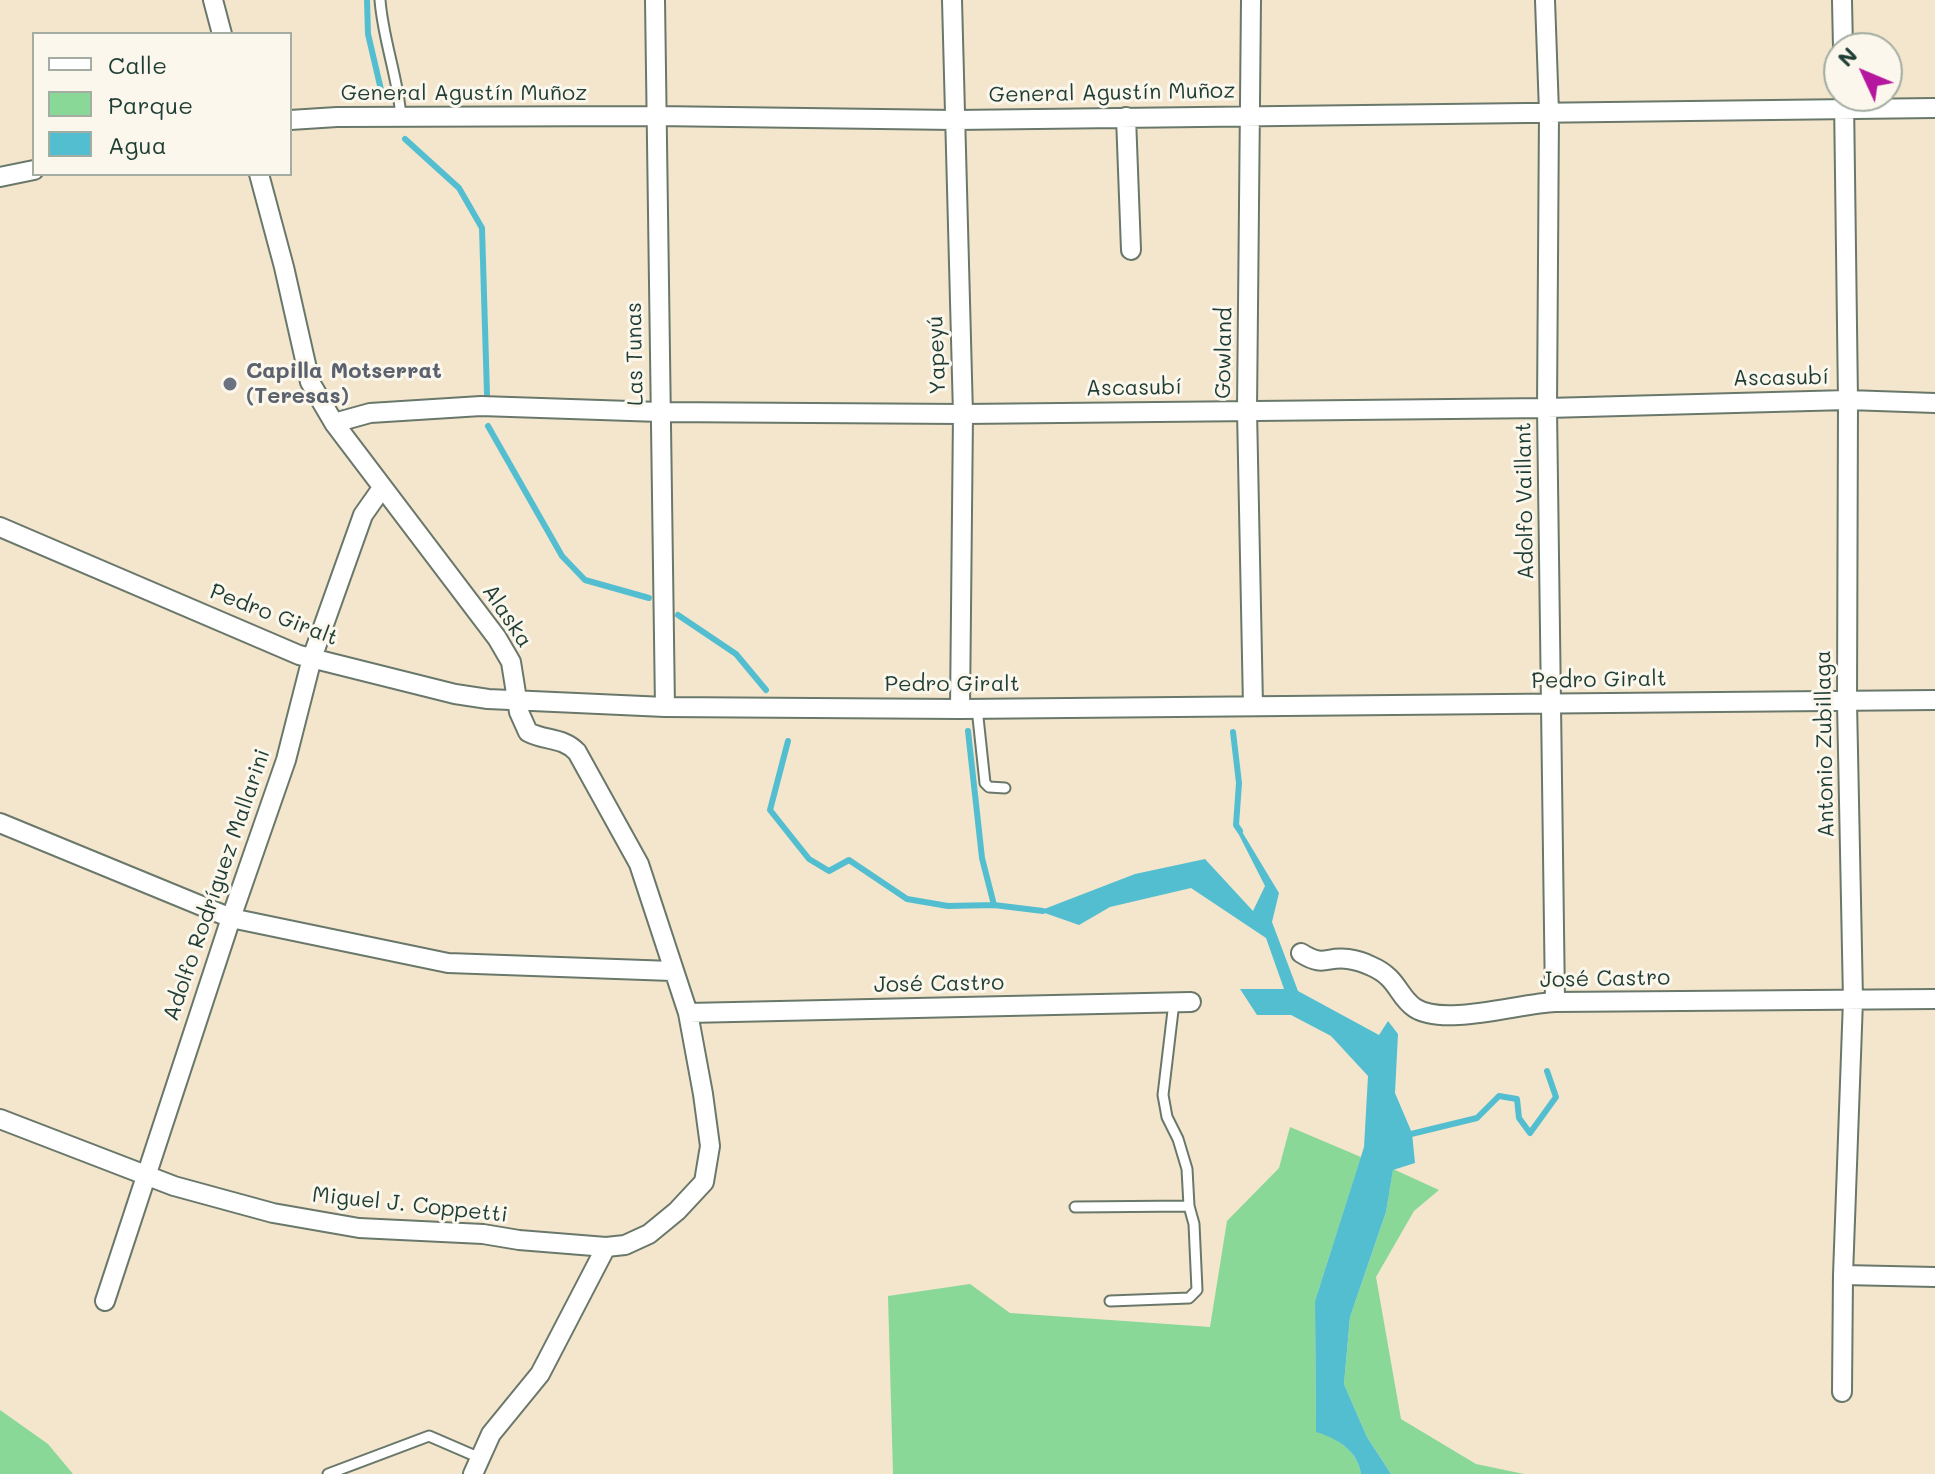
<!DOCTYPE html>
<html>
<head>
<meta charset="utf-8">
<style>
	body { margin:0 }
	#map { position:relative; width:1935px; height:1474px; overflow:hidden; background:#f3e6cd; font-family:Mali,sans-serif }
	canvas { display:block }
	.legend { position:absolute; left:32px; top:32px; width:260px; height:144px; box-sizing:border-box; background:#fbf7ec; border:2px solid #a3ada2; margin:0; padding:10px 14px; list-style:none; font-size:24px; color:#1f3d34 }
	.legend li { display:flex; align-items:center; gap:16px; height:40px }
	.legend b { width:40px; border:2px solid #a3ada2 }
	.north { position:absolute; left:1823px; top:32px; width:80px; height:80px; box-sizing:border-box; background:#fbf7ec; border:2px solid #a3ada2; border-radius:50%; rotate:314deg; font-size:22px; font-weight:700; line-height:32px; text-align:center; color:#1f3d34 }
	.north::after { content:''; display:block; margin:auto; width:28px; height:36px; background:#b5179e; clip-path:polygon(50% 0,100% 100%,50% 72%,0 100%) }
</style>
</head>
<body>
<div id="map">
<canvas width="1935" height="1474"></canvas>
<ul class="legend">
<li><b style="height:10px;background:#fff"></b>Calle</li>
<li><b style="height:22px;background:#89d898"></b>Parque</li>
<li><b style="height:22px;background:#54bed1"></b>Agua</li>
</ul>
<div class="north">N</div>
</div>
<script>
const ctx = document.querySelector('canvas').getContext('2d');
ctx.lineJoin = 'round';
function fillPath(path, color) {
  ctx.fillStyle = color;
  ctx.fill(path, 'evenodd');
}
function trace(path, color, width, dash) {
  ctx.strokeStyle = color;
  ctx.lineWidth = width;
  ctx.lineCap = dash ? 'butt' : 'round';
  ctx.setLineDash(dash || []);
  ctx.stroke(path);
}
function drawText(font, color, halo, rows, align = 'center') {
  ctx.font = font + ' Mali,sans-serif';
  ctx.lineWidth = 6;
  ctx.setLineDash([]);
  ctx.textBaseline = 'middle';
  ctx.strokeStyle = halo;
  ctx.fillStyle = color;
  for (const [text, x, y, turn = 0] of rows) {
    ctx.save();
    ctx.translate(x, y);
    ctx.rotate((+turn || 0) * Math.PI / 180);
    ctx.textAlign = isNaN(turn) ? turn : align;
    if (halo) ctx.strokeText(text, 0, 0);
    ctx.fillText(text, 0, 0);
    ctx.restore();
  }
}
const green = new Path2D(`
	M 1290,1127 L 1361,1157 L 1315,1301 L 1316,1431 C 1338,1439 1358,1451 1361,1474 L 893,1474 L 888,1296 L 970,1284 L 1010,1313 L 1210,1327 L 1227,1221 L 1279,1168 Z
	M 1393,1169 L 1439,1190 L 1414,1211 L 1376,1277 L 1401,1419 L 1476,1464 L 1524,1474 L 1391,1474 L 1367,1437 L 1344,1384 L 1350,1317 L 1386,1212 Z
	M 0,1410 L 48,1444 L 73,1474 L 0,1474 Z`);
const water = new Path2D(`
	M 1238,825 L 1279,893 L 1272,922 L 1298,991 L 1379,1035 L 1388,1021 L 1398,1034 L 1395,1093 L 1412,1133 L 1415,1163 L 1393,1170 L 1386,1212 L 1350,1317 L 1344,1384 L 1367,1437 L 1391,1474 L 1361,1474 C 1358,1451 1338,1439 1316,1432 L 1315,1301 L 1364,1147 L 1368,1076 L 1331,1036 L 1291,1015 L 1257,1015 L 1240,989 L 1284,989 L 1266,938 L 1191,888 L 1110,907 L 1079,925 L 1039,911 L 1135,874 L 1205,859 L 1253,911 L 1265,886 L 1235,827 Z`);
const stream = new Path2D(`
	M 367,0 L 368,34 L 382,94
	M 405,139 L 459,188 L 482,228 L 487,394
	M 488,426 L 562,556 L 585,580 L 649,598
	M 678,615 L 736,654 L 766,690
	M 968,731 L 982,858 L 994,905
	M 1233,732 L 1239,783 L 1236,825 L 1240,831
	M 788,741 L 770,810 L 809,859 L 829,871 L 849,860 L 907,899 L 948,906 L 994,905 L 1043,911
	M 1407,1135 L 1477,1118 L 1499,1096 L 1517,1099 L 1519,1118 L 1530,1133 L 1556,1097 L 1547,1071`);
const service = new Path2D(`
	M 380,0 C 383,40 398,77 401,117
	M 977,708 L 985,783 L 989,787 L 1005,788
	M 1075,1207 L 1189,1206
	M 1110,1301 L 1189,1298 L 1197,1290 L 1194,1224 L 1189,1206 L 1187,1169 L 1178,1139 L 1167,1117 L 1163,1095 L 1174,1002
	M 328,1474 L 429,1436 L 480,1458`);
const minor = new Path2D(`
	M 213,0 L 222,34
	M 655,0 L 665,707
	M 952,0 L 963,414 L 960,709
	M 1251,0 L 1247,410 L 1253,706
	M 1545,0 L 1549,112 L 1547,408 L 1555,1002
	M 1842,0 L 1843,48
	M 1126,117 L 1131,250
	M 290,120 L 337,117 L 656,116 L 955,120 L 1935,108
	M 0,177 L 34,170
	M 334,423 L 370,413 L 481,406 L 660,412 L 963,414 L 1547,408 L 1848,400 L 1935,403
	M 0,527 L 299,655 L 455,694 L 488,699 L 665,707 L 960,709 L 1935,700
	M 0,823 L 231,918 L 448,963 L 672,971
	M 1301,953 C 1325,968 1325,956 1348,959 C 1355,960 1365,963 1371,966 C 1399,978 1397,996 1415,1008 C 1444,1027 1521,1003 1555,1002 L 1935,999
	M 688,1013 L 1191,1002
	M 0,1119 L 174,1186 L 273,1213 L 359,1228 L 483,1234 L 519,1240 L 606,1247 L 625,1245 L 649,1234 L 677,1211 L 704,1182 L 710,1146 L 703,1094 L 688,1013 L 639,864 L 577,752 C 563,737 545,741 528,732 L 519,712 L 511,662 L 497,638 L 334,423 L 310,382 L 284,267 L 259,174
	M 1843,1275 L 1935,1277
	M 105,1301 L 231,918 L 286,760 L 312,658 L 363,515 L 382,488
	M 1842,1392 L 1843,1275 L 1853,1000 L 1847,702 L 1848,400 L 1844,99
	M 473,1474 L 491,1434 L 540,1374 L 606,1247`);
const markers = [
	[230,384,8,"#6b7280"]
];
const streetNames = [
	["General Agustín Muñoz",464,93],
	["General Agustín Muñoz",1112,93,-1],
	["Gowland",1224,353,-89],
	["Las Tunas",635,354,-91],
	["Yapeyú",937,355,-92],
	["Ascasubí",1781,378,-1],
	["Ascasubí",1134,388,-1],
	["Adolfo Vaillant",1525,501,-91],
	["Pedro Giralt",274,615,21],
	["Alaska",507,616,56],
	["Pedro Giralt",1599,680,-1],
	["Pedro Giralt",952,684],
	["Antonio Zubillaga",1825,744,-91],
	["Adolfo Rodríguez Mallarini",217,885,-71],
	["José Castro",1605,979,-1],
	["José Castro",939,984,-1],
	["Miguel J. Coppetti",410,1205,6]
];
const worshipNames = [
	["Capilla Motserrat",246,371],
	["(Teresas)",246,396]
];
fillPath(green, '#89d898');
fillPath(water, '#54bed1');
trace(stream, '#54bed1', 6);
trace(service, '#69786a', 13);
trace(minor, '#69786a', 22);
trace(service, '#fff', 9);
trace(minor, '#fff', 18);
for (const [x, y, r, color] of markers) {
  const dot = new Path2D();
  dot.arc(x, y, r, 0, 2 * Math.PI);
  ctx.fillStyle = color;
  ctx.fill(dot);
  trace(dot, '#fbf7ec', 3);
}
drawText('22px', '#1f3d34', '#fbf7ec', streetNames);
drawText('bold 22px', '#5b616d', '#fbf7ec', worshipNames, 'left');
</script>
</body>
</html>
